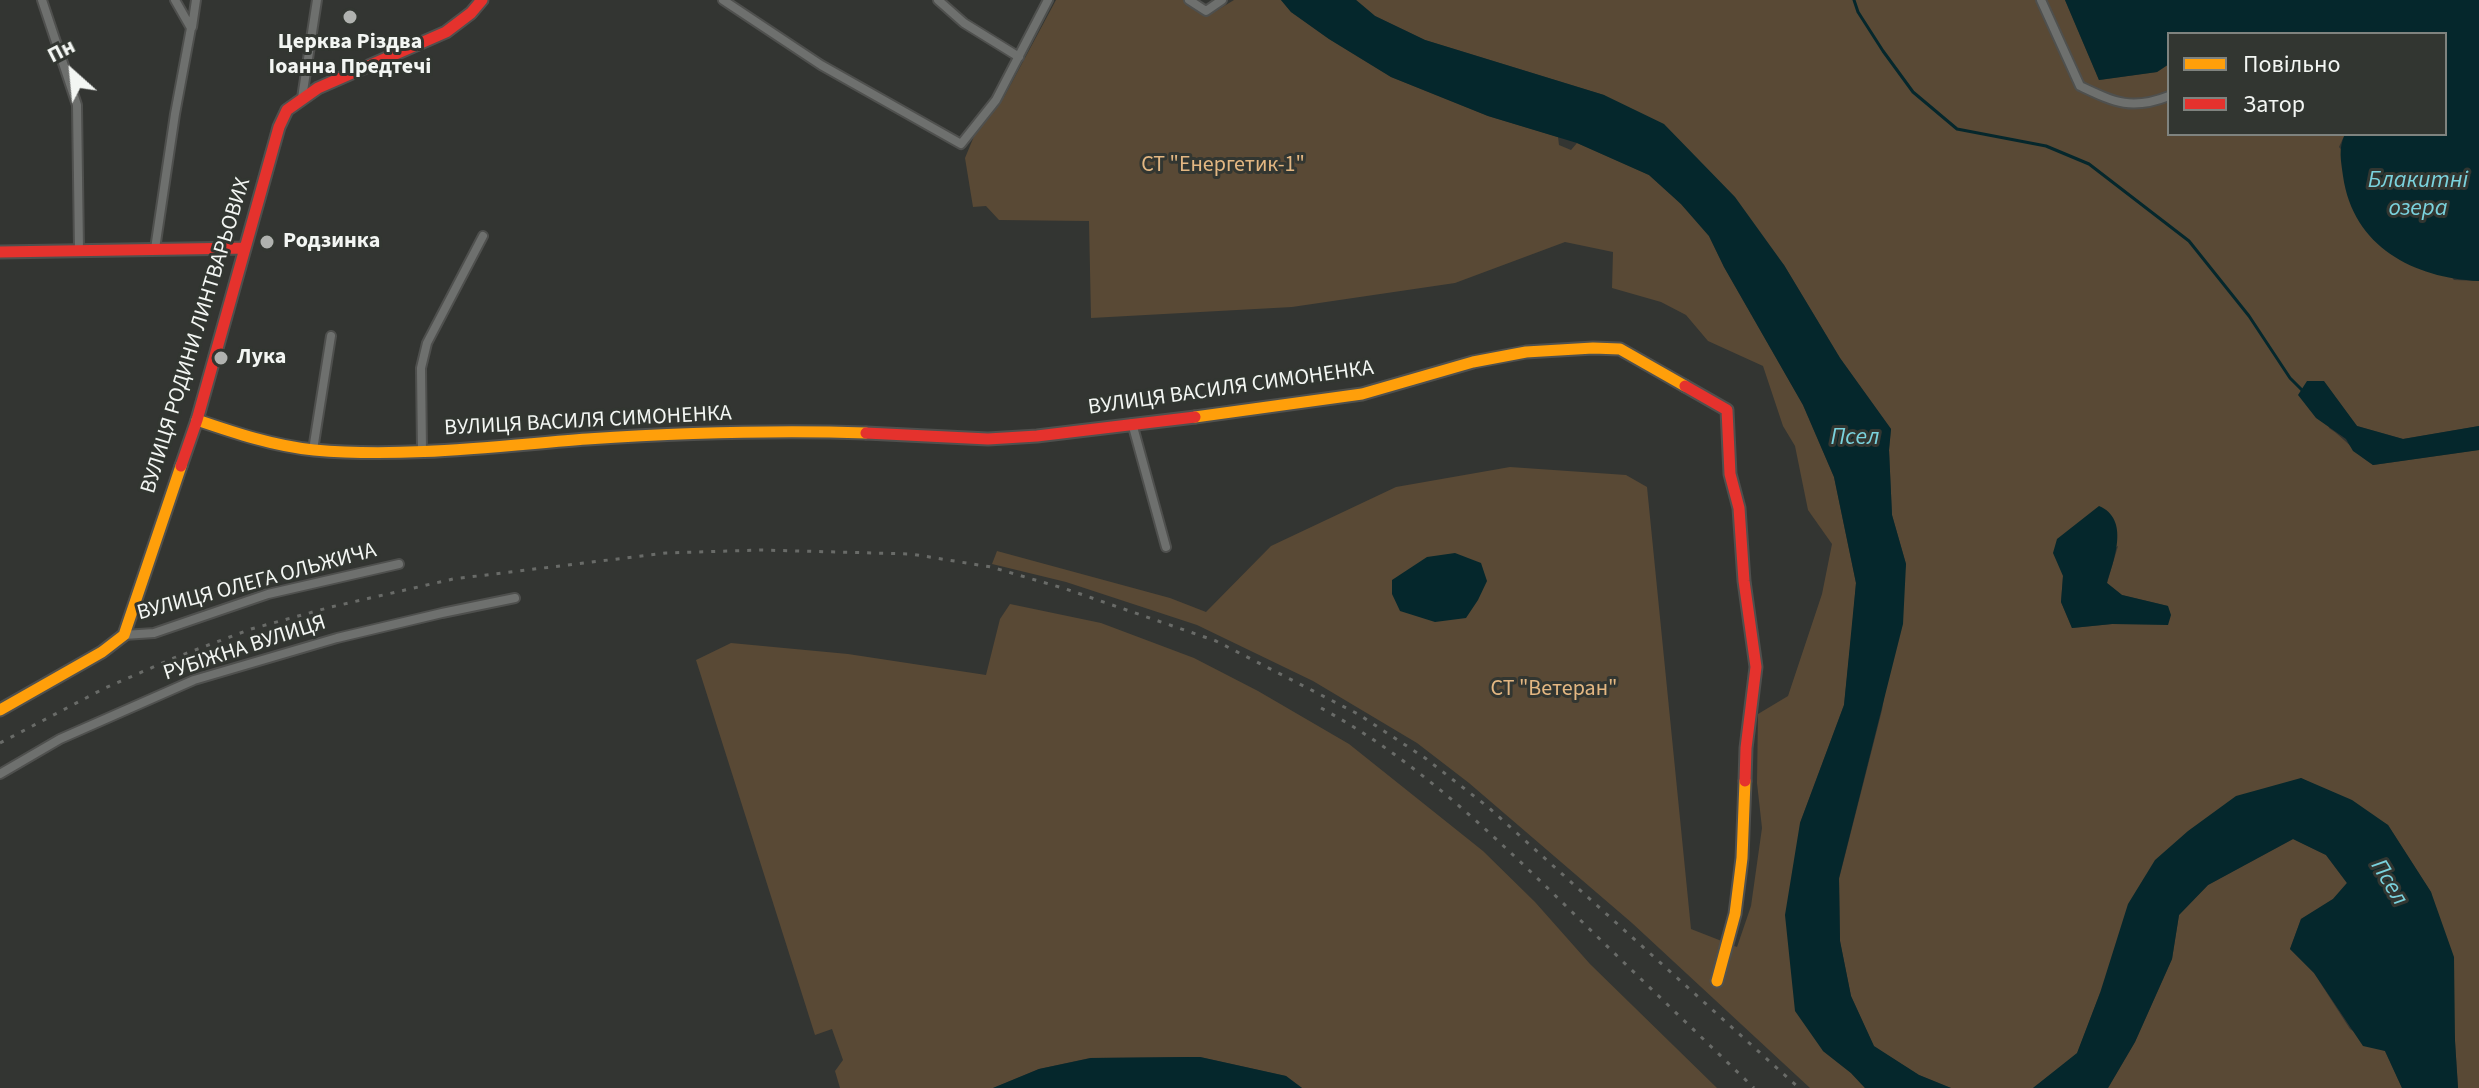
<!DOCTYPE html>
<html>
<head>
<meta charset="utf-8">
<style>
	body { margin:0 }
	#map { position:relative; width:2479px; height:1088px; overflow:hidden; background:#333532; font-family:"Source Sans 3",sans-serif }
	canvas { display:block }
	.legend { position:absolute; left:2167px; top:32px; width:280px; height:104px; box-sizing:border-box; background:#323631; border:2px solid #7f837f; margin:0; padding:10px 14px; list-style:none; font-size:24px; color:#f3f6f3 }
	.legend li { display:flex; align-items:center; gap:16px; height:40px }
	.legend b { width:40px; border:2px solid #7f837f }
	.north { position:absolute; left:32px; top:32px; width:80px; height:80px; -webkit-text-stroke:6px #323631; paint-order:stroke; rotate:333deg; font-size:22px; font-weight:700; line-height:32px; text-align:center; color:#f3f6f3 }
	.north::after { content:''; display:block; margin:auto; width:28px; height:36px; background:#f3f6f3; clip-path:polygon(50% 0,100% 100%,50% 72%,0 100%) }
</style>
</head>
<body>
<div id="map">
<canvas width="2479" height="1088"></canvas>
<ul class="legend">
<li><b style="height:10px;background:#ff9f0a"></b>Повільно</li>
<li><b style="height:10px;background:#e5322d"></b>Затор</li>
</ul>
<div class="north">Пн</div>
</div>
<script>
const ctx = document.querySelector('canvas').getContext('2d');
ctx.lineJoin = 'round';
function fillPath(path, color) {
  ctx.fillStyle = color;
  ctx.fill(path, 'evenodd');
}
function trace(path, color, width, dash) {
  ctx.strokeStyle = color;
  ctx.lineWidth = width;
  ctx.lineCap = dash ? 'butt' : 'round';
  ctx.setLineDash(dash || []);
  ctx.stroke(path);
}
function drawText(font, color, halo, rows, align = 'center') {
  ctx.font = font + ' "Source Sans 3",sans-serif';
  ctx.lineWidth = 6;
  ctx.setLineDash([]);
  ctx.textBaseline = 'middle';
  ctx.strokeStyle = halo;
  ctx.fillStyle = color;
  for (const [text, x, y, turn = 0] of rows) {
    ctx.save();
    ctx.translate(x, y);
    ctx.rotate((+turn || 0) * Math.PI / 180);
    ctx.textAlign = isNaN(turn) ? turn : align;
    if (halo) ctx.strokeText(text, 0, 0);
    ctx.fillText(text, 0, 0);
    ctx.restore();
  }
}
const green = new Path2D(`
	M 1056,0 L 1184,0 L 1209,15 L 1234,0 L 1281,0 L 1291,12 L 1329,39 L 1391,77 L 1488,116 L 1558,137 L 1559,145 L 1571,150 L 1577,143 L 1649,175 L 1681,204 L 1709,236 L 1724,267 L 1803,405 L 1834,477 L 1856,583 L 1852,630 L 1844,705 L 1800,823 L 1823,1051 L 1851,1073 L 1865,1088 L 1810,1088 L 1632,923 L 1469,783 L 1417,743 L 1313,681 L 1197,625 L 1066,582 L 992,564 L 997,551 L 1170,598 L 1206,612 L 1271,546 L 1396,487 L 1510,467 L 1626,475 L 1647,487 L 1691,929 L 1737,947 L 1751,906 L 1762,828 L 1757,783 L 1758,714 L 1788,696 L 1822,594 L 1832,544 L 1808,510 L 1795,446 L 1783,426 L 1763,366 L 1708,341 L 1686,315 L 1661,302 L 1612,288 L 1613,252 L 1565,242 L 1455,283 L 1292,307 L 1091,318 L 1089,221 L 999,220 L 986,206 L 973,207 L 965,158 L 977,129 L 1004,97 Z
	M 1356,0 L 2065,0 L 2099,80 L 2157,72 L 2169,64 L 2169,134 L 2345,134 L 2339,147 L 2454,280 L 2479,281 L 2479,426 L 2403,439 L 2357,426 L 2323,381 L 2329,428 C 2346,439 2356,454 2373,465 L 2479,450 L 2479,1088 L 2458,1088 L 2455,1041 L 2431,892 L 2388,825 L 2301,778 L 2100,993 L 2077,1054 L 2033,1088 L 1951,1088 L 1919,1075 L 1874,1047 L 1851,996 L 1840,941 L 1839,879 L 1882,710 L 1906,564 L 1892,515 L 1889,450 L 1891,429 L 1840,358 L 1784,265 L 1604,95 L 1425,40 L 1375,16 ZM 2118,546 L 2107,583 L 2122,595 L 2168,606 L 2112,624 L 2072,628 L 2061,602 L 2063,576 Z
	M 1010,604 L 1101,623 L 1194,658 L 1258,691 L 1349,744 L 1483,851 L 1535,902 L 1590,964 L 1717,1088 L 1302,1088 L 1286,1076 L 1200,1057 L 1189,1057 L 1090,1058 L 1039,1069 L 993,1088 L 840,1088 L 835,1071 L 843,1060 L 832,1029 L 815,1035 L 696,660 L 731,643 L 848,654 L 986,675 L 1000,619 Z
	M 2293,839 L 2326,855 L 2347,883 L 2333,899 L 2301,919 L 2290,949 L 2314,973 L 2350,1029 L 2385,1051 L 2402,1088 L 2108,1088 L 2135,1042 L 2172,959 L 2179,915 L 2208,885 Z`);
const water = new Path2D(`
	M 1281,0 L 1356,0 L 1375,16 L 1425,40 L 1604,95 L 1664,124 L 1735,197 L 1784,265 L 1840,358 L 1891,429 L 1889,450 L 1892,515 L 1906,564 L 1903,624 L 1839,878 L 1840,941 L 1851,996 L 1874,1046 L 1919,1075 L 1951,1088 L 1865,1088 L 1851,1073 L 1823,1051 L 1795,1011 L 1785,915 L 1800,823 L 1844,705 L 1856,583 L 1834,477 L 1803,405 L 1724,267 L 1709,236 L 1681,204 L 1649,175 L 1577,143 L 1488,116 L 1391,77 L 1329,39 L 1291,12 Z
	M 2065,0 L 2479,0 L 2479,281 C 2414,278 2353,247 2343,176 C 2341,160 2338,149 2345,134 L 2445,134 L 2445,34 L 2169,34 L 2169,64 L 2157,72 L 2099,80 Z
	M 2307,381 L 2324,381 L 2357,426 L 2403,439 L 2479,426 L 2479,450 L 2373,465 L 2353,451 L 2346,439 L 2316,418 L 2298,395 Z
	M 2099,506 C 2130,519 2114,559 2107,583 L 2122,595 L 2168,606 L 2171,615 L 2168,625 L 2112,624 L 2072,628 L 2061,602 L 2063,576 L 2053,553 L 2057,539 Z
	M 1455,553 L 1481,563 L 1487,581 L 1478,600 L 1466,618 L 1435,622 L 1400,611 L 1392,594 L 1392,580 L 1427,557 Z
	M 2301,778 L 2352,800 L 2388,825 L 2431,892 L 2454,957 L 2455,1041 L 2458,1088 L 2402,1088 L 2385,1051 L 2363,1046 L 2314,973 L 2290,949 L 2301,919 L 2333,899 L 2347,883 L 2326,855 L 2293,839 L 2208,885 L 2179,915 L 2172,959 L 2135,1042 L 2108,1088 L 2033,1088 L 2077,1053 L 2100,993 L 2128,904 L 2155,860 L 2188,831 L 2236,796 Z
	M 1189,1057 L 1200,1057 L 1286,1076 L 1302,1088 L 993,1088 L 1039,1069 L 1091,1058 Z`);
const stream = new Path2D(`
	M 1854,0 L 1858,12 L 1883,51 L 1913,92 L 1957,129 L 2046,146 L 2089,164 L 2189,241 L 2249,316 L 2290,378 L 2303,391`);
const street = new Path2D(`
	M 42,0 L 77,105 L 79,250
	M 723,0 L 821,65 L 961,144 L 996,100 L 1048,0
	M 938,0 L 964,23 L 1019,57
	M 1189,0 L 1206,11 L 1222,0
	M 2041,0 L 2080,86 C 2114,102 2131,111 2169,96
	M 192,27 L 196,0
	M 302,98 L 317,0
	M 155,249 L 175,114 L 191,28 L 175,0
	M 1132,423 L 1166,547
	M 313,450 L 331,336
	M 422,451 L 421,368 L 427,343 L 483,236
	M 124,635 L 154,633 L 268,594 L 399,564
	M 0,774 L 60,739 L 194,680 L 337,638 L 442,613 L 515,598`);
const slow = new Path2D(`
	M 1195,417 L 1362,394 L 1473,362 L 1526,352 L 1593,348 L 1620,349 L 1685,386
	M 197,420 C 235,433 274,446 314,450 C 404,458 497,446 587,439 C 679,433 773,430 866,433
	M 0,710 L 102,652 L 124,635 L 181,466
	M 1717,981 L 1735,914 L 1742,858 L 1745,781`);
const jam = new Path2D(`
	M 0,252 L 244,248
	M 1685,386 L 1727,410 L 1730,474 L 1739,508 L 1744,581 L 1756,667 L 1746,748 L 1745,781
	M 866,433 L 988,439 L 1037,436 L 1195,417
	M 181,466 L 197,420 L 279,127 L 287,110 L 318,88 L 446,32 L 471,13 L 482,0`);
const rail = new Path2D(`
	M 1321,708 C 1415,759 1490,832 1566,906 C 1628,967 1691,1027 1754,1088
	M 0,743 L 105,688 L 174,658 L 251,629 L 331,607 L 453,579 L 666,553 L 761,550 L 911,554 L 991,567 L 1066,589 L 1216,641 L 1358,714 L 1425,758 L 1488,807 L 1799,1088`);
const markers = [
	[350,17,8,"#b0b2af"],
	[267,242,8,"#b0b2af"],
	[221,358,8,"#b0b2af"]
];
const poiNames = [
	["Церква Різдва",350,43,"center"],
	["Іоанна Предтечі",350,68,"center"],
	["Родзинка",283,242],
	["Лука",237,358]
];
const parkNames = [
	["СТ \"Енергетик-1\"",1223,166],
	["СТ \"Ветеран\"",1554,690]
];
const streetNames = [
	["ВУЛИЦЯ РОДИНИ ЛИНТВАРЬОВИХ",197,336,-73],
	["ВУЛИЦЯ ВАСИЛЯ СИМОНЕНКА",1231,389,-8],
	["ВУЛИЦЯ ВАСИЛЯ СИМОНЕНКА",588,422,-3],
	["ВУЛИЦЯ ОЛЕГА ОЛЬЖИЧА",257,583,-15],
	["РУБІЖНА ВУЛИЦЯ",245,649,-18]
];
const waterNames = [
	["Блакитні",2418,182],
	["озера",2418,210],
	["Псел",1855,439],
	["Псел",2388,883,59]
];
fillPath(green, '#594935');
fillPath(water, '#05272c');
trace(stream, '#05272c', 3);
trace(street, '#4f504e', 12);
trace(slow, '#4f504e', 15);
trace(jam, '#4f504e', 15);
trace(street, '#6e706e', 8);
trace(slow, '#ff9f0a', 11);
trace(jam, '#e5322d', 11);
trace(rail, '#696b68', 3, [4, 8]);
for (const [x, y, r, color] of markers) {
  const dot = new Path2D();
  dot.arc(x, y, r, 0, 2 * Math.PI);
  ctx.fillStyle = color;
  ctx.fill(dot);
  trace(dot, '#323631', 3);
}
drawText('bold 22px', '#f3f6f3', '#323631', poiNames, 'left');
drawText('22px', '#e3b782', '#323631', parkNames);
drawText('22px', '#f3f6f3', '#323631', streetNames);
drawText('italic 24px', '#7ad2dd', '#323631', waterNames);
</script>
</body>
</html>
